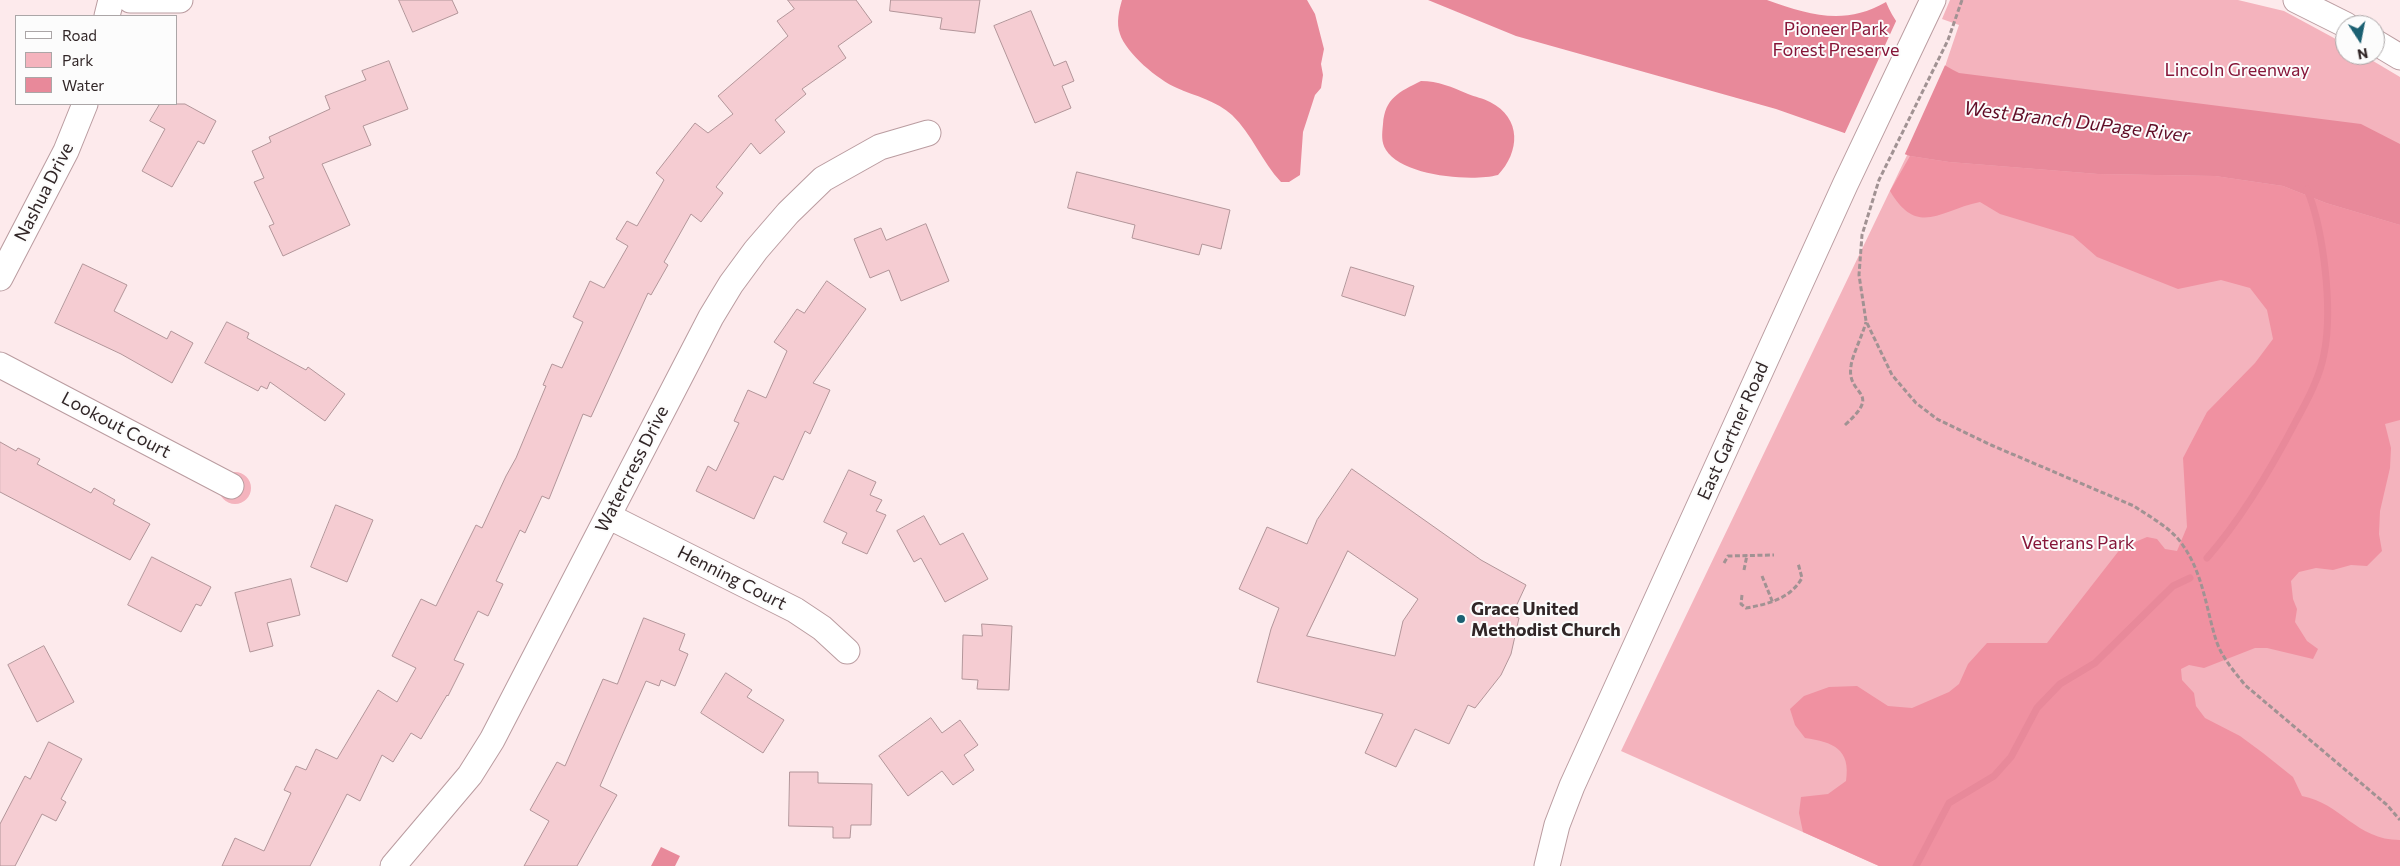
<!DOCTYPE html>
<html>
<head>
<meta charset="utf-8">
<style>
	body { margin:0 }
	#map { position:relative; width:2400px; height:866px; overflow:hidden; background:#fdeaec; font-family:Commissioner,sans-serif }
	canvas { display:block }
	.legend { position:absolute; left:15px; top:15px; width:162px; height:90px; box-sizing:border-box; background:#fcfcfc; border:1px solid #aba6a7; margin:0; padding:6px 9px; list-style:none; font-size:15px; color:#312627 }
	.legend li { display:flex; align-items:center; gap:10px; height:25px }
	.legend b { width:25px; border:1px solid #aba6a7 }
	.north { position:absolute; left:2335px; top:15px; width:50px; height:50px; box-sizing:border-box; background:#fcfcfc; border:1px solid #aba6a7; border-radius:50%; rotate:169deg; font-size:14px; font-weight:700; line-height:20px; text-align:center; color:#312627 }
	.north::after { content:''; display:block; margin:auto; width:18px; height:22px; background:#1b6072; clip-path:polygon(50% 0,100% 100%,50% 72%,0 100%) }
</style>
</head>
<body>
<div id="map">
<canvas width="2400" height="866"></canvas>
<ul class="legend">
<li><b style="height:6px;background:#fff"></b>Road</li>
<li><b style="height:14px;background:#f4b3bd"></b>Park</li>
<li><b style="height:14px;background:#e8899a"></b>Water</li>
</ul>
<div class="north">N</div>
</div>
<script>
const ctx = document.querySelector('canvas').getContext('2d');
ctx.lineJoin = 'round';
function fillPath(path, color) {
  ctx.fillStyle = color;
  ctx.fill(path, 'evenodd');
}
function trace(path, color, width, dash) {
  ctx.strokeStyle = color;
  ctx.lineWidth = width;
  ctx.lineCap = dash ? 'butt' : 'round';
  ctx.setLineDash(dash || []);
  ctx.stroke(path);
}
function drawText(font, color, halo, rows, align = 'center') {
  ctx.font = font + ' Commissioner,sans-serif';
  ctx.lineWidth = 4;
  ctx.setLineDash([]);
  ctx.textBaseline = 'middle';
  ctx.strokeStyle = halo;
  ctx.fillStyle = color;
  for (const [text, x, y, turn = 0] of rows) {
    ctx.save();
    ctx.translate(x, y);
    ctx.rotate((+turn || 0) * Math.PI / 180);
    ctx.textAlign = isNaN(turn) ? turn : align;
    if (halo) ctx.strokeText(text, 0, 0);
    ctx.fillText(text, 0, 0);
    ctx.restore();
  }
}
const green = new Path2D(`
	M 1950,0 L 2238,0 L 2284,11 L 2345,44 L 2345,55 L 2363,55 L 2400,77 L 2400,866 L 1879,866 L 1621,751 L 1934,99 L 1959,25 L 1942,19 Z
	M219 488a16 16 0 1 1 32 0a16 16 0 1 1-32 0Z`);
const forest = new Path2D(`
	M 1910,156 L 1949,162 L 2098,174 L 2215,176 L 2283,186 L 2326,203 L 2400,225 L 2400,420 L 2385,424 L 2391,448 L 2390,468 L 2380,511 L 2379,534 L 2382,551 L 2367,566 L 2351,565 L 2333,570 L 2316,568 L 2299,572 L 2291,581 L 2293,599 L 2297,609 L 2295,622 L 2307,641 L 2318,649 L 2313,659 L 2267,648 L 2255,648 L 2204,668 L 2189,665 L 2181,669 L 2182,680 L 2194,693 L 2196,706 L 2205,718 L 2240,736 L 2263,753 L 2293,777 L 2302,796 C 2341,803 2356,840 2400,840 L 2400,866 L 1879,866 L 1803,832 L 1799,813 L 1801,797 L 1828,794 L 1846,781 C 1851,749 1833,742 1805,738 L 1795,725 L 1790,709 L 1804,696 L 1829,687 L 1857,686 L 1888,706 L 1912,708 L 1949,692 L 1959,684 L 1968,664 L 1987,643 L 2047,643 L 2121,548 L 2147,537 L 2157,539 L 2165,549 L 2177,551 L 2187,527 L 2183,458 L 2207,412 L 2255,363 L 2273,339 L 2267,310 L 2250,288 L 2221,280 L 2178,289 L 2097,257 L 2073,236 L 2000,214 L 1980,202 C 1940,210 1918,238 1890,191 Z`);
const water = new Path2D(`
	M 1122,0 L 1307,0 L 1315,14 L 1324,49 L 1321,64 L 1323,75 L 1321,88 L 1315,95 L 1303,132 L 1300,175 L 1289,182 L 1281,182 C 1262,162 1252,134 1232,115 C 1217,101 1195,96 1177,88 C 1158,80 1126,53 1120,34 C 1116,23 1119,10 1122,0 Z
	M 1428,0 L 1767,0 C 1810,15 1844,26 1886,2 C 1900,36 1928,57 1959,73 L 2361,124 L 2400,144 L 2400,225 L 2326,203 L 2283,186 L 2215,176 L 2098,174 L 1949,162 L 1910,156 L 1776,109 L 1516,36 Z
	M 1421,81 C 1438,81 1452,87 1468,94 C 1475,97 1483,98 1490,102 C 1522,118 1520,152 1498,175 C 1471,182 1402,176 1386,150 C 1381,142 1382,134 1383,124 C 1385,98 1399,92 1421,81 Z
	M 661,847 L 680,856 L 675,866 L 651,866 Z`);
const pier = new Path2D(`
	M 1897,19 L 1917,44 L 1946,63 L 1904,156 L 1844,135 Z`);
const stream = new Path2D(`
	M 2207,558 C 2243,517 2271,469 2296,421 C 2307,401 2320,377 2324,354 C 2333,310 2324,231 2307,189
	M 1916,866 L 1949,803 L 1994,776 L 2011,757 L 2037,708 L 2060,684 L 2095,663 L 2173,586 L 2190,578`);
const building = new Path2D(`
	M 399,0 L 452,0 L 458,13 L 413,32 Z
	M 788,0 L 856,0 L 872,22 L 838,46 L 846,58 L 802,89 L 806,94 L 775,120 L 785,132 L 760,154 L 751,143 L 716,187 L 723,193 L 701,222 L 691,214 L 664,262 L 668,265 L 651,295 L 648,293 L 591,417 L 583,414 L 549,499 L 542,496 L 525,533 L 520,530 L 496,581 L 503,584 L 488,616 L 478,611 L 454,660 L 464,664 L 448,696 L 447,695 L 421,739 L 411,733 L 393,762 L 382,755 L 360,801 L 347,794 L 310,866 L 222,866 L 235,838 L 264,851 L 291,793 L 284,790 L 296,766 L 306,770 L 316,749 L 337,759 L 378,690 L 397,702 L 416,668 L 392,656 L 421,599 L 436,606 L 476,525 L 482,528 L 506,476 L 516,458 L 546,386 L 543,385 L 552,364 L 562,368 L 583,322 L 573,317 L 590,281 L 604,288 L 628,246 L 616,239 L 627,221 L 637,226 L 664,180 L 656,173 L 695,123 L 708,133 L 733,114 L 718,96 L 788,36 L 777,21 L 794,9 Z
	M 891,0 L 980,0 L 975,33 L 940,29 L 942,18 L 890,11 Z
	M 1031,11 L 1054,66 L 1066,61 L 1074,81 L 1062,86 L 1071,108 L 1035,123 L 994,26 Z
	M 389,61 L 408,109 L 363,126 L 371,145 L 322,164 L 350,225 L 283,256 L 269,226 L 274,224 L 254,182 L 264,178 L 252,151 L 271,142 L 269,137 L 330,109 L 325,96 L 366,80 L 362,71 Z
	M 160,104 L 185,104 L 216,121 L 204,144 L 198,141 L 172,187 L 142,171 L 165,129 L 150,121 Z
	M 1077,172 L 1230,210 L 1221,249 L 1202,244 L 1199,255 L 1132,238 L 1135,225 L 1068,208 Z
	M 926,224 L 949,281 L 901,301 L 889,270 L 870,278 L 854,239 L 881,228 L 886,240 Z
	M 83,264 L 127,285 L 114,311 L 167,339 L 171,331 L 193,343 L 172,383 L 121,354 L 55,323 Z
	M 1351,267 L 1414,286 L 1405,316 L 1342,296 Z
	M 827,281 L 866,309 L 813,383 L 830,390 L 810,434 L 805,431 L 783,480 L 774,476 L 754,519 L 696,491 L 708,466 L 716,471 L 739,423 L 734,421 L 748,390 L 766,398 L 787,351 L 774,342 L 797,309 L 804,313 Z
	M 227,322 L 249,333 L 247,338 L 306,370 L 308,367 L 345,394 L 325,421 L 270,382 L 267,389 L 261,386 L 258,391 L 205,363 Z
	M 0,442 L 16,451 L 18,448 L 40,459 L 37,464 L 91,493 L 94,488 L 115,500 L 113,504 L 150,524 L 130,560 L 0,492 Z
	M 1352,469 L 1481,560 L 1526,585 L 1512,615 L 1519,618 L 1511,654 L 1501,675 L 1475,708 L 1468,705 L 1449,744 L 1415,729 L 1396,767 L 1365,753 L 1383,714 L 1257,682 L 1271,629 L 1279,608 L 1239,589 L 1267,527 L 1307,544 L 1317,520 ZM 1348,551 L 1418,599 L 1403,621 L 1395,656 L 1307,636 Z
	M 849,470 L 876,482 L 870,495 L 882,500 L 876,511 L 886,515 L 867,554 L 842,543 L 847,533 L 824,522 Z
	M 336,505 L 373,520 L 347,582 L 311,567 Z
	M 924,516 L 940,545 L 963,533 L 988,579 L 945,602 L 921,558 L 914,562 L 897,531 Z
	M 152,557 L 211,587 L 201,606 L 196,604 L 181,632 L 128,605 Z
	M 291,579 L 300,615 L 267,623 L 273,646 L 250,652 L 235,593 Z
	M 644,618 L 685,634 L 679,650 L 688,654 L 675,686 L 661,680 L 659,686 L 646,681 L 600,786 L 617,795 L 577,866 L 524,866 L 549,821 L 530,810 L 557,762 L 565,766 L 603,679 L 617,684 Z
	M 982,624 L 1012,626 L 1009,690 L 977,689 L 978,680 L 962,679 L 963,635 L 982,636 Z
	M 44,646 L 74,702 L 37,722 L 8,665 Z
	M 726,673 L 752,690 L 747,697 L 784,720 L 763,753 L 701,713 Z
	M 931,718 L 942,733 L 960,720 L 978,745 L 964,755 L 974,770 L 953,785 L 942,771 L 908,796 L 879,756 Z
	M 49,742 L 82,759 L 61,799 L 66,802 L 56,821 L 42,814 L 15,866 L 0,866 L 0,824 L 25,776 L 30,779 Z
	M 790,772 L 818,772 L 818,783 L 872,784 L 871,825 L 851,825 L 850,838 L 833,838 L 833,827 L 789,826 Z`);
const path = new Path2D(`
	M 1962,0 L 1948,40 L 1879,180 L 1862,235 L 1859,275 L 1866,321 L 1892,375 L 1916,403 L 1937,419 L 1991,445 L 2134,506 C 2150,517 2171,528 2182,544 C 2203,573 2206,608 2216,640 C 2222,658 2234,671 2245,685 L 2387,805 L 2400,820
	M 1845,425 C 1884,390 1846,397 1851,366 C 1852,356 1863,334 1866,322
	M 1724,563 L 1728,556 L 1774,555
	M 1744,570 L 1747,555
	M 1762,576 L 1773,603
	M 1742,595 L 1741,604 L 1746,608 C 1768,604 1790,599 1802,578 L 1798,563`);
const minor = new Path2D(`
	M 130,0 L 180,0
	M 2296,0 L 2346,25
	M 107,16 L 111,0
	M 2375,42 L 2400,57
	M 0,278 L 66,151 L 85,104
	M 0,365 L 231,486
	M 608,516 L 795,610 L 822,628 L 847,651
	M 393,866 L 470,775 L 492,740 L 711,317 L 731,284 L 756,250 L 788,213 L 823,179 L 880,147 L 928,133
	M 1547,866 L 1557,825 L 1572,786 L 1845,185 L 1933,0`);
const markers = [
	[1461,619,5,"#1b6072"]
];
const parkNames = [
	["Pioneer Park",1836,29],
	["Forest Preserve",1836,50],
	["Lincoln Greenway",2237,70],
	["Veterans Park",2078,543]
];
const streetNames = [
	["Nashua Drive",44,192,-63],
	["Lookout Court",116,425,28],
	["East Gartner Road",1733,431,-66],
	["Watercress Drive",632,469,-63],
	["Henning Court",732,578,27]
];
const poiNames = [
	["Grace United",1471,609],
	["Methodist Church",1471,630]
];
const waterNames = [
	["West Branch DuPage River",2077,122,7]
];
fillPath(green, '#f4b3bd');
fillPath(forest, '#f091a1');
fillPath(water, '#e8899a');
fillPath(pier, '#fdeaec');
trace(stream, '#e8899a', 7);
fillPath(building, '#f5ccd2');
trace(building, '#b29599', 1);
trace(minor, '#ba9ca0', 27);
trace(path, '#a19293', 3, [5, 2.5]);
trace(minor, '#fff', 25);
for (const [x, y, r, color] of markers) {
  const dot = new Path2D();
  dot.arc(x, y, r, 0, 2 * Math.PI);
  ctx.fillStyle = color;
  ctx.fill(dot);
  trace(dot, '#fcfcfc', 2);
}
drawText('18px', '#861639', '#fcfcfc', parkNames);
drawText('18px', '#312627', '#fcfcfc', streetNames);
drawText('bold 18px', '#312627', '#fcfcfc', poiNames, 'left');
drawText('italic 19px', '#610d27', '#fcfcfc', waterNames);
</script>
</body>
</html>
